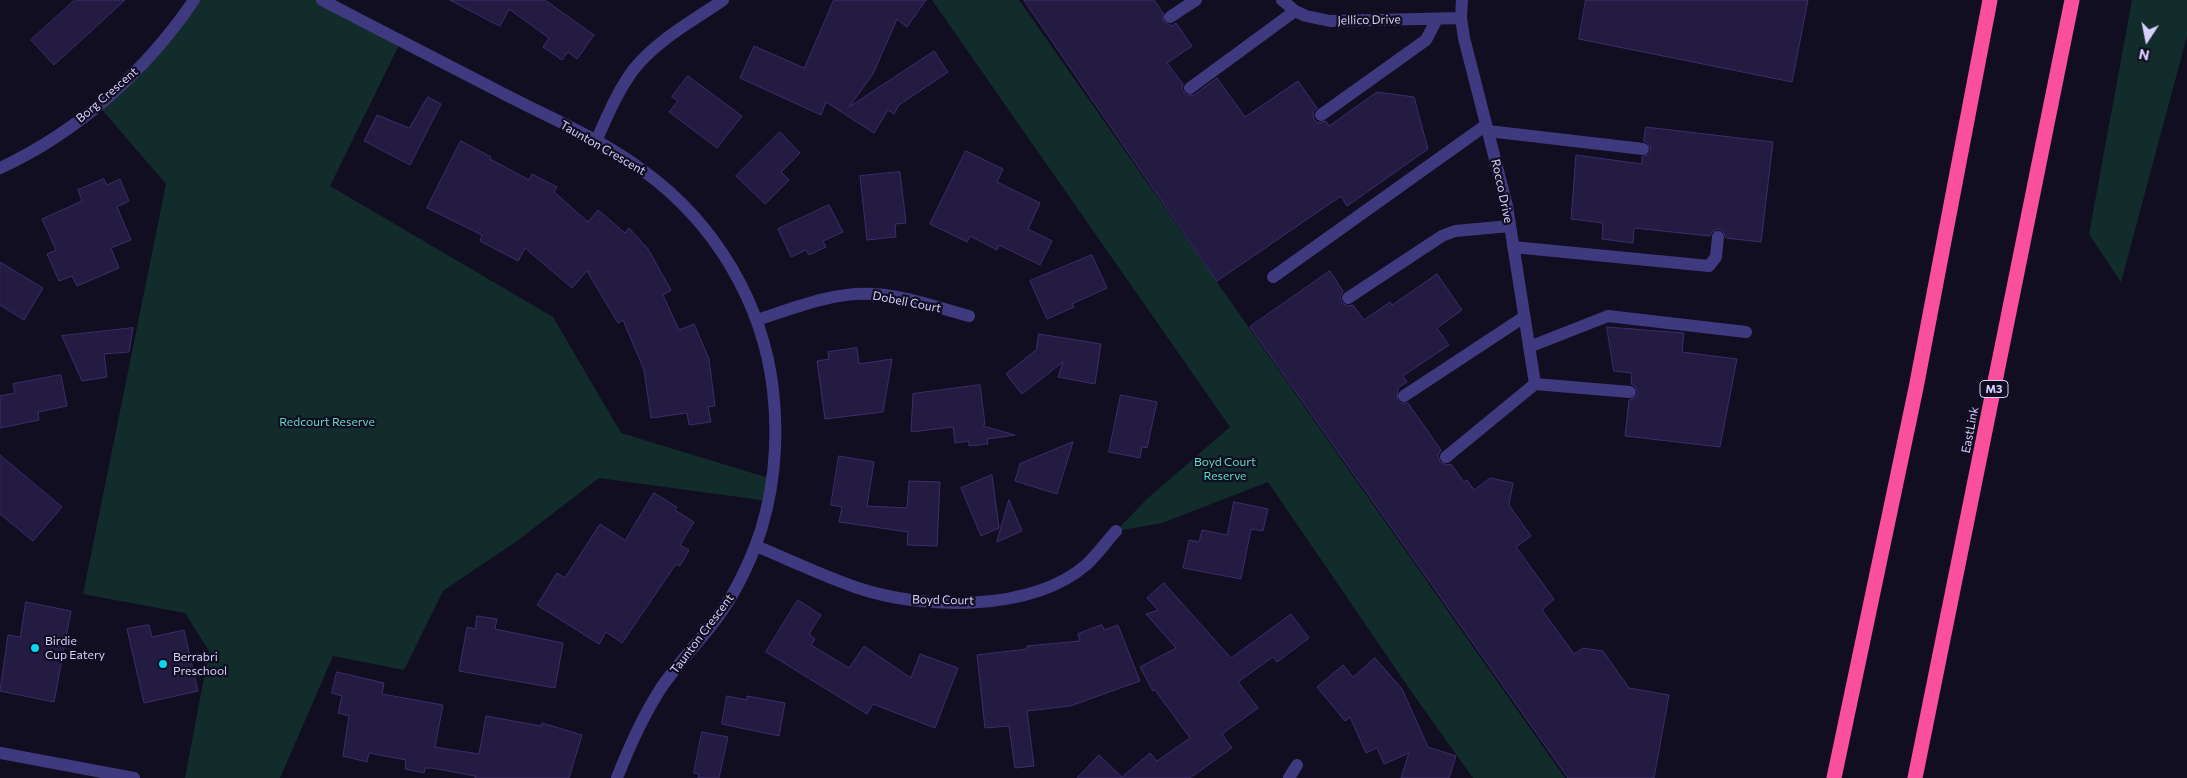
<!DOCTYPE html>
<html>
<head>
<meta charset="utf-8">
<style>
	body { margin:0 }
	#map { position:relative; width:2187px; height:778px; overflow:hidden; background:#120e22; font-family:Commissioner,sans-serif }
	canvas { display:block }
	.north { position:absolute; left:2122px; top:15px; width:50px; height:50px; -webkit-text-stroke:4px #120e22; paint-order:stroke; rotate:191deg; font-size:14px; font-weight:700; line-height:20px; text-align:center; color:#d7d0fe }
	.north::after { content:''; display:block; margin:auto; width:18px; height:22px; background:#d7d0fe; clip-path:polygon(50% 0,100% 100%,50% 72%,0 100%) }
</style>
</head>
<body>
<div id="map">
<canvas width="2187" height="778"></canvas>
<div class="north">N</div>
</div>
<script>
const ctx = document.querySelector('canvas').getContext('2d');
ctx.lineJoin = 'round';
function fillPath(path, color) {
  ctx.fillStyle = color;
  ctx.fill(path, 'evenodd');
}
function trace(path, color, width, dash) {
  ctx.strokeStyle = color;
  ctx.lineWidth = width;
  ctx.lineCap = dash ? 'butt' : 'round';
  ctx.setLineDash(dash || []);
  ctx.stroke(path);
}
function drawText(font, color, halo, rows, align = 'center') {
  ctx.font = font + ' Commissioner,sans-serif';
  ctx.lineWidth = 4.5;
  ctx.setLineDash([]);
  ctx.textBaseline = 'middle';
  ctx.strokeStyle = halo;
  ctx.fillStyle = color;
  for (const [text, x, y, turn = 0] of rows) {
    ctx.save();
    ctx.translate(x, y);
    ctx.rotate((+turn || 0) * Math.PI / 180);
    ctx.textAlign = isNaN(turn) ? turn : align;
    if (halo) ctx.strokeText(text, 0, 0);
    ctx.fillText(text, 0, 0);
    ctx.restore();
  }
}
const green = new Path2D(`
	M 194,0 L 322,0 L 401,41 L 330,186 L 553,317 L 621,433 L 772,479 L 768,501 L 599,478 L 517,541 L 443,591 L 404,670 L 333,656 L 280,778 L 185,778 L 209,651 L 185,613 L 83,594 L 166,184 L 98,105 Z
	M 932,0 L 1019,0 L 1565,778 L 1473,778 L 1413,694 L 1268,482 L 1162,523 L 1116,531 L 1148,498 L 1230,427 Z
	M 2132,0 L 2187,0 L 2187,36 L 2121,282 L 2089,234 Z`);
const building = new Path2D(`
	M 75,0 L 125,0 L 54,65 L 31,40 Z
	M 450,0 L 545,0 L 594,35 L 577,59 L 568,52 L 562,60 L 543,47 L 549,38 L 509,9 L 500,26 Z
	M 834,0 L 926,0 L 907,27 L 897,19 L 873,74 L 849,107 L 934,51 L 948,72 L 899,105 L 894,114 L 888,110 L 874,133 L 826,102 L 821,115 L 740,78 L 754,46 L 804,68 Z
	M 1024,0 L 1154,0 L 1163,13 L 1164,22 L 1172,26 L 1176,23 L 1192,46 L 1167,63 L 1183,84 L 1182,89 L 1186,95 L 1194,95 L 1217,78 L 1245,117 L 1298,81 L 1317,108 L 1313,112 L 1314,119 L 1318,123 L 1326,121 L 1329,126 L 1377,92 L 1414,97 L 1428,149 L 1347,206 L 1341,196 L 1217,281 Z
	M 1586,0 L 1808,0 L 1792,82 L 1579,39 Z
	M 688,76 L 742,116 L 717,148 L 669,112 L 678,101 L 672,97 Z
	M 428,97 L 441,104 L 410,165 L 364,141 L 377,115 L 409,128 Z
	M 1646,127 L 1773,142 L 1761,242 L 1726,238 L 1723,231 L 1718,229 L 1712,232 L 1710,236 L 1634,228 L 1633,243 L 1602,239 L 1603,223 L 1571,219 L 1576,155 L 1642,164 L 1642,157 L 1649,154 L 1651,149 L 1648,143 L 1644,141 Z
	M 780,132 L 800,153 L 781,172 L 789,180 L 765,204 L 736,176 Z
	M 461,141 L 491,157 L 490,159 L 529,180 L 532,174 L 557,187 L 554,192 L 588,222 L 598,210 L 625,233 L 629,228 L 648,249 L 671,290 L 663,295 L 679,330 L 694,324 L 709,359 L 715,406 L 708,407 L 711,422 L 689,425 L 687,413 L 651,418 L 644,370 L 623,320 L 618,323 L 587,271 L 572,288 L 525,248 L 518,261 L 480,241 L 482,235 L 427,208 Z
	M 966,151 L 1003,169 L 997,182 L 1040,203 L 1028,229 L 1052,241 L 1040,265 L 999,245 L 997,250 L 970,236 L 967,242 L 930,224 Z
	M 900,172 L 906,223 L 895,224 L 896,237 L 867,240 L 860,176 Z
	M 104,179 L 107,185 L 120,179 L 129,201 L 117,207 L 131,240 L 111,248 L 119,268 L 77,286 L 72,276 L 59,281 L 47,254 L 56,250 L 42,219 L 82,201 L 78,190 Z
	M 829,205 L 843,232 L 823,241 L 826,247 L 809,255 L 806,250 L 791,257 L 778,229 Z
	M 1092,255 L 1107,288 L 1072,304 L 1074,307 L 1047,319 L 1030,281 Z
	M 0,262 L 43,288 L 24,320 L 0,305 Z
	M 1330,271 L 1343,291 L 1340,298 L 1342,303 L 1348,306 L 1353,305 L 1364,320 L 1390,302 L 1392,305 L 1437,274 L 1462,310 L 1437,328 L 1449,345 L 1403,376 L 1407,382 L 1398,388 L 1397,400 L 1401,403 L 1408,403 L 1441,450 L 1438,455 L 1440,462 L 1447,465 L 1451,464 L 1464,482 L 1467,480 L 1474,490 L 1490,478 L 1513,483 L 1509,505 L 1531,536 L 1516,547 L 1554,599 L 1542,610 L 1574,654 L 1583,648 L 1603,651 L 1629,688 L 1669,695 L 1654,778 L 1568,778 L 1250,327 Z
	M 1607,327 L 1684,333 L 1682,352 L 1737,359 L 1720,447 L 1625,436 L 1629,400 L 1636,397 L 1638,392 L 1635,386 L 1631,384 L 1632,373 L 1614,371 Z
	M 133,328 L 129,352 L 104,354 L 107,377 L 82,381 L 62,336 Z
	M 1039,334 L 1101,344 L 1095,384 L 1058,377 L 1063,362 L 1022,394 L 1006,374 L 1036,350 Z
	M 857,348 L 859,364 L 892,359 L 883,412 L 825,419 L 817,361 L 829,359 L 828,352 Z
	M 61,375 L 67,406 L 38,412 L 39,420 L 0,428 L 0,396 L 15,393 L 13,384 Z
	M 980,385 L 985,424 L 983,426 L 1015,435 L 987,439 L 988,444 L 969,446 L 969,441 L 955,443 L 953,427 L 911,432 L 913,394 Z
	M 1121,395 L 1157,402 L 1147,448 L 1142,447 L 1140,458 L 1109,452 Z
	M 1073,442 L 1057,494 L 1015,481 L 1020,464 Z
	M 0,455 L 62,507 L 33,541 L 0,514 Z
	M 839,456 L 874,462 L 867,506 L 907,508 L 909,481 L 940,482 L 937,546 L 907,545 L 908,532 L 839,522 L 842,507 L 831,505 Z
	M 992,475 L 999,528 L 981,536 L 961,488 Z
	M 654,493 L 677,507 L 675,510 L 694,522 L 680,545 L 689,550 L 680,566 L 676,564 L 622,643 L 606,632 L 599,644 L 537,605 L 557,573 L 565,578 L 600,524 L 625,540 Z
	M 1009,500 L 1022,531 L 997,542 Z
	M 1234,502 L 1268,509 L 1263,531 L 1251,529 L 1241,579 L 1183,568 L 1189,540 L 1199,542 L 1202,530 L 1227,535 Z
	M 1164,583 L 1231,658 L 1291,614 L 1309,638 L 1277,662 L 1273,657 L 1238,682 L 1258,708 L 1222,734 L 1232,748 L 1190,778 L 1077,778 L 1099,755 L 1122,777 L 1150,753 L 1157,761 L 1190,738 L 1155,690 L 1153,691 L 1140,667 L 1176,648 L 1146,614 L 1158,610 L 1147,598 Z
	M 798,600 L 821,615 L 809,634 L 815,639 L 811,645 L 849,668 L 864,646 L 911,678 L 920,654 L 958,668 L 935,728 L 873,704 L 867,714 L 766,652 Z
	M 26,602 L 71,611 L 54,702 L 0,691 L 8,635 L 20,637 Z
	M 477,616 L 497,619 L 495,629 L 563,643 L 555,688 L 459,671 L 467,627 L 475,629 Z
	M 149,625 L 152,637 L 184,630 L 198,691 L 144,703 L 127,629 Z
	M 1102,625 L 1104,630 L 1118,625 L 1140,681 L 1070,706 L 1027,711 L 1034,766 L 1015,768 L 1009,726 L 985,728 L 977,655 L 1027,649 L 1027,646 L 1080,641 L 1078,634 Z
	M 1375,658 L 1402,689 L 1428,747 L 1456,756 L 1449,778 L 1401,778 L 1409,753 L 1384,764 L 1377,748 L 1366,753 L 1350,717 L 1345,721 L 1317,687 L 1343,665 L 1353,677 Z
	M 337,672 L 384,683 L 382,694 L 443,705 L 435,747 L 479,754 L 486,716 L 541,726 L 542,723 L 582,735 L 569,778 L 475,778 L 475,776 L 432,768 L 425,768 L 424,773 L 405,769 L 406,760 L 369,753 L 367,762 L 343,756 L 349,716 L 338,713 L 342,696 L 332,693 Z
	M 727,696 L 747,700 L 747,696 L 785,703 L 779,736 L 722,724 Z
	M 702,732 L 728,737 L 719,778 L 698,778 L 699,774 L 694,773 Z`);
const minor = new Path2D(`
	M 322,0 C 383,32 444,63 506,95 C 552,119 603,140 645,172 C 716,224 763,304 773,390 C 779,442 774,498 755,547 C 744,575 730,602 711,626 C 695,646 676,666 661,688 C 643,716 629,747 617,778
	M 1282,0 L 1295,11 L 1306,16 L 1330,21 L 1461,18
	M 1462,0 L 1461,18 L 1464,38 L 1507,206 L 1535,384
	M 1170,17 L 1196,0
	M 1190,88 L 1295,11
	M 1321,115 L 1426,40 L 1437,19
	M 1488,131 L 1643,149
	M 596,141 C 607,117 618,90 634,69 C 657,40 693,21 723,0
	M 0,168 C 78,132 146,71 194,0
	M 1513,247 L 1709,266 L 1716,257 L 1718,237
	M 1273,277 L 1486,125
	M 1348,298 L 1442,236 L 1455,231 L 1510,226
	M 757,320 C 794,308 832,292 872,294 C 905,295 938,308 969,316
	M 1529,347 L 1608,316 L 1746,332
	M 1404,396 L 1524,317
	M 1446,457 L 1535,384 L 1630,392
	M 756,546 C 790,560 823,576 858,588 C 923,610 1031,612 1086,565 C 1097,555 1106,542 1116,531
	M 0,753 L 134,778
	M 1289,778 L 1297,765`);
const highway = new Path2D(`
	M 1834,778 L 1916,388 L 1990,0
	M 1915,778 L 2072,0`);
const markers = [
	[35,648,5,"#07d5f3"],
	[163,664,5,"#07d5f3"]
];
const shields = [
	[1994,389,28]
];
const shieldNames = [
	["M3",1994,389]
];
const streetNames = [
	["Jellico Drive",1369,20,-1],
	["Borg Crescent",107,95,-41],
	["Taunton Crescent",603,148,30],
	["Rocco Drive",1502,191,78],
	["Dobell Court",907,302,11],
	["EastLink",1970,430,-79],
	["Boyd Court",943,600,1],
	["Taunton Crescent",702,634,-53]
];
const parkNames = [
	["Redcourt Reserve",327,422],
	["Boyd Court",1225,462],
	["Reserve",1225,476]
];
const poiNames = [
	["Birdie",45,641],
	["Cup Eatery",45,655],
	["Berrabri",173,657],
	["Preschool",173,671]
];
fillPath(green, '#112c2b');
fillPath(building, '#241b42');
trace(building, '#3c2d6d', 1);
trace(minor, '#3f3a7f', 12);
trace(highway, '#fa4f9c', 15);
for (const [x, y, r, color] of markers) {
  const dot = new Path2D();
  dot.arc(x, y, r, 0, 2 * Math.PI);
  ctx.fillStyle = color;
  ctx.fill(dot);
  trace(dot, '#120e22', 2);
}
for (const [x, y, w] of shields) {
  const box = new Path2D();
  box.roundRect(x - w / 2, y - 8.5, w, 17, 4);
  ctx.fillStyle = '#120e22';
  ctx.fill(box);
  trace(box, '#d7d0fe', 1);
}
drawText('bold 11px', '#d7d0fe', null, shieldNames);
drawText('12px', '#d7d0fe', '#120e22', streetNames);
drawText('12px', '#5edcc0', '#120e22', parkNames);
drawText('12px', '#d7d0fe', '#120e22', poiNames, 'left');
</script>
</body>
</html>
